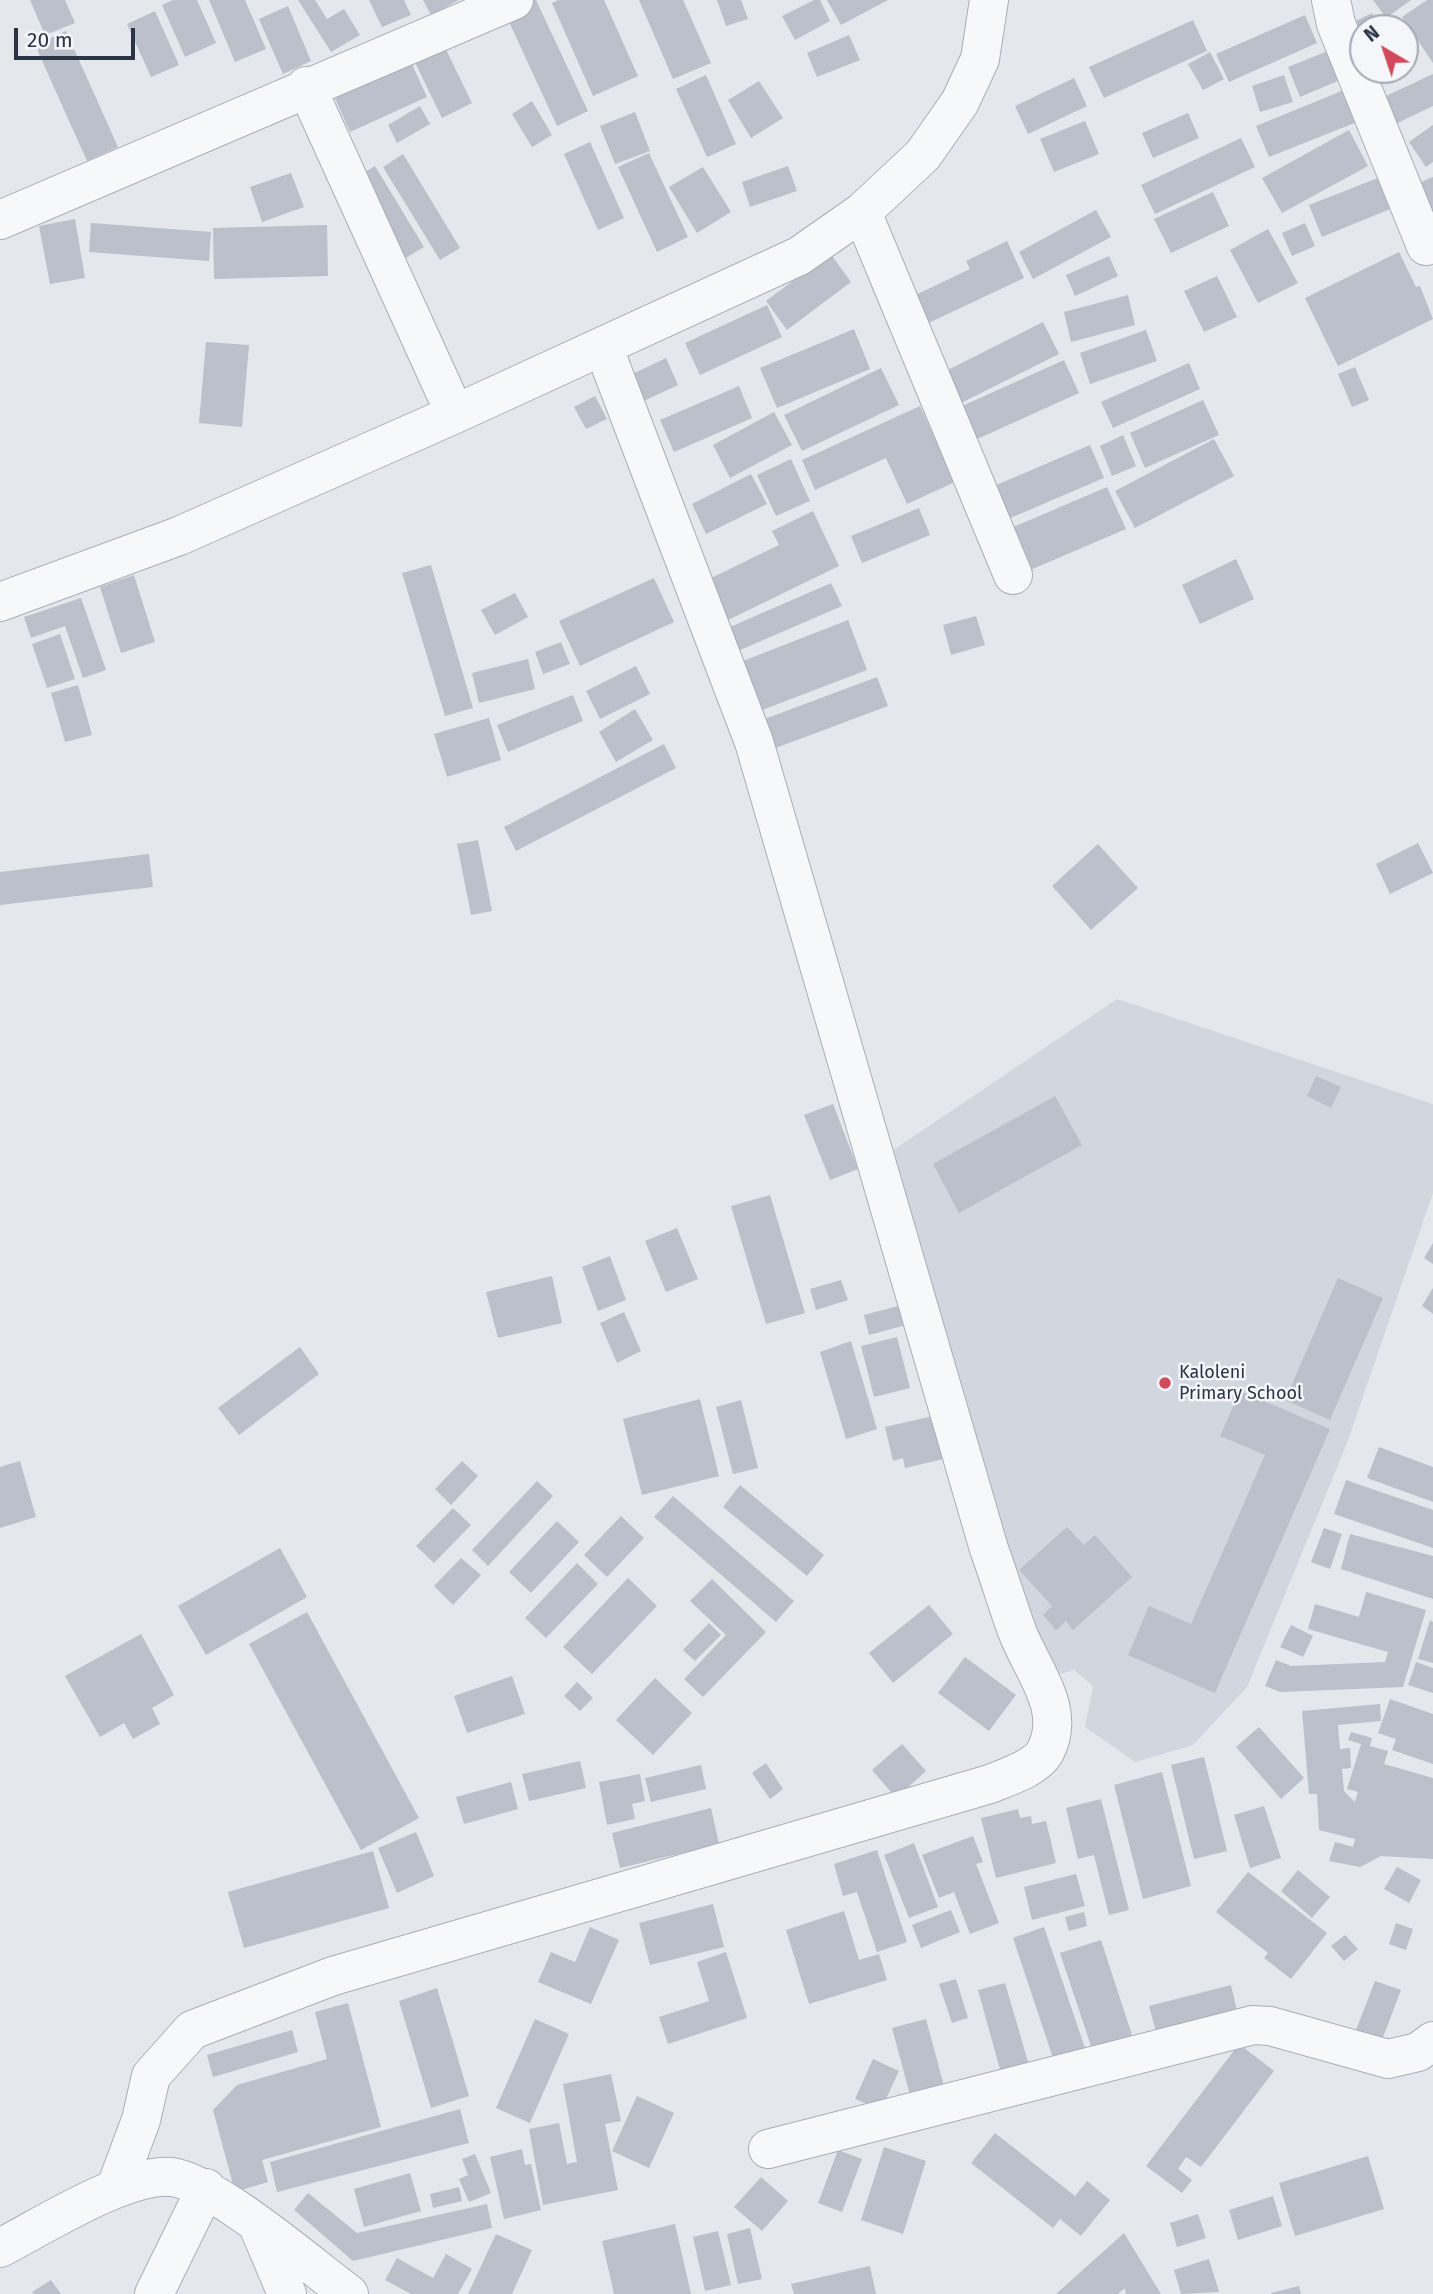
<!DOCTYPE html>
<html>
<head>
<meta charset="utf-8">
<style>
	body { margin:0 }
	#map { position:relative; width:1433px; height:2294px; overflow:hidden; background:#e4e7ec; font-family:"Fira Sans",sans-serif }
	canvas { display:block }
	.north { position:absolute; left:1349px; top:14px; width:70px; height:70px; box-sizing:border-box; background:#f4f6f9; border:2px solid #a4a8b1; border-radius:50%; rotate:321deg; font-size:19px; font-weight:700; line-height:28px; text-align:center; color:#2b3445 }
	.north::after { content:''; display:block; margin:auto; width:24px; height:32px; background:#d1495b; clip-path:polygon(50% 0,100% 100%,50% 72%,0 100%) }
	.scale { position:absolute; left:14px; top:28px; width:121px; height:32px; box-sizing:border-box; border:4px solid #2b3445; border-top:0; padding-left:9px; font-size:21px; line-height:24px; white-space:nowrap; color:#2b3445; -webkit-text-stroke:5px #f4f6f9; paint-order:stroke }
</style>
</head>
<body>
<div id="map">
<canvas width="1433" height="2294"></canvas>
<div class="north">N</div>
<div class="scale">20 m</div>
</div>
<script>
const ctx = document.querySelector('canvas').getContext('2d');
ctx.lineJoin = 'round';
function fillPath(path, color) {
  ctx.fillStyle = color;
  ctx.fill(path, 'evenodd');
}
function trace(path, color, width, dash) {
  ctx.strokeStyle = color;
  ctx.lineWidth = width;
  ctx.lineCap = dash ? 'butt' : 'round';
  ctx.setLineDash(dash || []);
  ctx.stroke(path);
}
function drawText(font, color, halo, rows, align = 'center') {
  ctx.font = font + ' "Fira Sans",sans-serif';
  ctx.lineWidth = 5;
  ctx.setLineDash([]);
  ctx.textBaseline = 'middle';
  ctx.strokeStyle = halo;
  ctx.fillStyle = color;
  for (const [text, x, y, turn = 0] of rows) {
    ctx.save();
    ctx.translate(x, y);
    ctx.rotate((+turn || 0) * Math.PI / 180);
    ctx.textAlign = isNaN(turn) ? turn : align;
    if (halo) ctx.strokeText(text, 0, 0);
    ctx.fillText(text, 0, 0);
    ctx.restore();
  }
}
const built = new Path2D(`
	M 1117,999 L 1433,1104 L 1433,1193 L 1347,1443 L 1247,1687 L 1193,1745 L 1135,1762 L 1085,1727 L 1093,1686 L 1074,1670 L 1053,1676 L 1037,1647 L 892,1151 Z`);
const building = new Path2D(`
	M 30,0 L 65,0 L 75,23 L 45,35 Z
	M 173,0 L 197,0 L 216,43 L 185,57 L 162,5 Z
	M 209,0 L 245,0 L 266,49 L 235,62 Z
	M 298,0 L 315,0 L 327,19 L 344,9 L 360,35 L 331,52 Z
	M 369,0 L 404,0 L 411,15 L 382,27 Z
	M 423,0 L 459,0 L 431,15 Z
	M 532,0 L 536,0 L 588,111 L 557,126 L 505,13 Z
	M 558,0 L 604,0 L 638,76 L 593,96 L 552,3 Z
	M 639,0 L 683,0 L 711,63 L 673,79 Z
	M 717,0 L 741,0 L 748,19 L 726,26 Z
	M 814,0 L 820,0 L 830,21 L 795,40 L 782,16 Z
	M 827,0 L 888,0 L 841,25 Z
	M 1373,0 L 1411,0 L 1386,18 Z
	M 1427,0 L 1433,0 L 1433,63 L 1402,17 Z
	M 288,6 L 311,61 L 283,74 L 259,19 Z
	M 155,11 L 179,65 L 151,77 L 127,24 Z
	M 1372,13 L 1380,28 L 1363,28 L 1363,51 L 1343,27 Z
	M 1305,15 L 1317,43 L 1229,82 L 1216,54 Z
	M 1193,20 L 1207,51 L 1104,98 L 1089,67 Z
	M 66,31 L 118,147 L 87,161 L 35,45 Z
	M 438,33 L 472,103 L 442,118 L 408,48 Z
	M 849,35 L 860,60 L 817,77 L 807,53 Z
	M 405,49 L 427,97 L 350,132 L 328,83 Z
	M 1328,51 L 1340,80 L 1300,97 L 1288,67 Z
	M 1210,52 L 1224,79 L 1203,90 L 1188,64 Z
	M 1433,74 L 1433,106 L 1385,129 L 1373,102 Z
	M 706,75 L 736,144 L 707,157 L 676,89 Z
	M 1284,75 L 1293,102 L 1260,112 L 1252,86 Z
	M 1074,78 L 1087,106 L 1028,134 L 1015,106 Z
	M 759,81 L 783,118 L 751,138 L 728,100 Z
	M 1349,88 L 1362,120 L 1269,157 L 1256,126 Z
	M 532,101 L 552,135 L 532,147 L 512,114 Z
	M 420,106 L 430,124 L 397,143 L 388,125 Z
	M 635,112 L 650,151 L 615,164 L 600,126 Z
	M 1188,113 L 1199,138 L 1153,158 L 1142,133 Z
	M 1085,121 L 1099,154 L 1054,172 L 1040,139 Z
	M 1433,125 L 1433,162 L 1426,167 L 1409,142 Z
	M 1349,130 L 1368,166 L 1282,213 L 1262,178 Z
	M 1241,138 L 1255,167 L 1155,214 L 1141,185 Z
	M 590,142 L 624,218 L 598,230 L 564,154 Z
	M 649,153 L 688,237 L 657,252 L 618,167 Z
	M 403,154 L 460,248 L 440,260 L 383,167 Z
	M 375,166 L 424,247 L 399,262 L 351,180 Z
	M 788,166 L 797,191 L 750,207 L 742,182 Z
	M 703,167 L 731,212 L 697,233 L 669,187 Z
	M 291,173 L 304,207 L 262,222 L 250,187 Z
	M 1433,177 L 1433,213 L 1421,182 Z
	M 1378,178 L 1390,209 L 1322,237 L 1309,205 Z
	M 1213,192 L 1229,226 L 1171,253 L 1154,219 Z
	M 1096,210 L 1111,237 L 1033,279 L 1019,252 Z
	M 75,219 L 85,278 L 50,284 L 39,226 Z
	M 91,223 L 211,232 L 209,261 L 89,252 Z
	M 1305,223 L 1315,246 L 1292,256 L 1282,233 Z
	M 327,225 L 328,276 L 214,279 L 213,228 Z
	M 1268,229 L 1298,283 L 1258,303 L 1230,250 Z
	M 1007,241 L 1024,278 L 918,328 L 905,300 L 970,269 L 966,261 Z
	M 1399,252 L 1416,287 L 1420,286 L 1433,319 L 1338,366 L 1305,298 Z
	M 830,253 L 851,282 L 787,330 L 766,301 Z
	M 1109,256 L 1118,276 L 1075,296 L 1066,275 Z
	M 1217,276 L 1237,317 L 1204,332 L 1184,291 Z
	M 1128,295 L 1135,325 L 1071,342 L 1064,312 Z
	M 767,305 L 782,337 L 700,375 L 685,343 Z
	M 1043,322 L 1059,354 L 957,405 L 942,373 Z
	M 854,329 L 870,369 L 777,408 L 760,368 Z
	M 1146,330 L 1157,361 L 1090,384 L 1080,353 Z
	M 206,342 L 249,345 L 242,427 L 199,423 Z
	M 666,358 L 678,385 L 633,406 L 620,380 Z
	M 1064,360 L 1079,393 L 964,445 L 949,412 Z
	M 1189,363 L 1200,389 L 1113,428 L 1101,402 Z
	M 1355,367 L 1369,400 L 1352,407 L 1338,374 Z
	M 881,368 L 899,405 L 802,451 L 784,415 Z
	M 739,386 L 752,418 L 674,452 L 660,420 Z
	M 595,396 L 607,419 L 586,429 L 574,407 Z
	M 1203,400 L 1219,435 L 1145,468 L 1130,433 Z
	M 920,406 L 955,482 L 907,504 L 886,458 L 815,490 L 802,460 Z
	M 774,412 L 792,445 L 730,478 L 713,445 Z
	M 1123,435 L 1136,466 L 1112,476 L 1100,446 Z
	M 1214,439 L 1234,476 L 1135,528 L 1115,491 Z
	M 1090,445 L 1104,478 L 994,525 L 980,492 Z
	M 791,459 L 810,501 L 776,516 L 757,475 Z
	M 751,474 L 767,504 L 706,534 L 692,504 Z
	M 1107,487 L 1126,529 L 1021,574 L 1004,531 Z
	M 919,508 L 930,535 L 862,563 L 851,536 Z
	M 813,511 L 839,566 L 724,622 L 705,581 L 779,545 L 772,531 Z
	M 1236,559 L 1254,599 L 1200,624 L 1182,585 Z
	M 431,565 L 473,708 L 445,716 L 402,573 Z
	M 134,575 L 155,642 L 121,653 L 100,587 Z
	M 654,578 L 674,622 L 580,666 L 559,621 Z
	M 831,583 L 842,606 L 731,654 L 721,631 Z
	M 515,593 L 528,617 L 495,635 L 481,610 Z
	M 81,598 L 106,670 L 83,678 L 65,626 L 31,638 L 24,617 Z
	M 976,616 L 985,645 L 951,655 L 943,625 Z
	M 848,620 L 867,670 L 757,712 L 738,663 Z
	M 60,634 L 75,679 L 47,688 L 32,644 Z
	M 561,642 L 570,664 L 543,674 L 535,652 Z
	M 528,659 L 535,689 L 479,703 L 472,673 Z
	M 636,666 L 650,694 L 600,719 L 586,691 Z
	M 877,677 L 888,706 L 765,752 L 754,723 Z
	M 78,685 L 92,735 L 65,742 L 51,693 Z
	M 573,695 L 583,721 L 508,752 L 497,725 Z
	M 635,709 L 653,740 L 616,762 L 599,732 Z
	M 489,718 L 501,760 L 447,777 L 434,734 Z
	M 664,744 L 676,768 L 516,851 L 504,827 Z
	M 478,840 L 492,911 L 471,915 L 457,844 Z
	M 1418,843 L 1433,873 L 1390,894 L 1376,864 Z
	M 1098,844 L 1138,888 L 1091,930 L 1052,886 Z
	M 149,854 L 153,887 L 0,905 L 0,872 Z
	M 1316,1076 L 1341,1087 L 1331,1108 L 1307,1096 Z
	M 1055,1096 L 1082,1145 L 959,1213 L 933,1164 Z
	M 833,1104 L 858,1169 L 830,1180 L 804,1115 Z
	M 770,1195 L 805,1313 L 766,1324 L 731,1206 Z
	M 677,1228 L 698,1279 L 666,1292 L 645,1241 Z
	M 1433,1243 L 1433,1264 L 1424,1258 Z
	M 610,1256 L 626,1300 L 598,1311 L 582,1267 Z
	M 552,1276 L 562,1323 L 498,1338 L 486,1292 Z
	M 1338,1278 L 1383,1298 L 1330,1420 L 1285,1400 Z
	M 841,1280 L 848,1300 L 816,1310 L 810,1289 Z
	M 1433,1288 L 1433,1314 L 1422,1306 Z
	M 902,1305 L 906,1325 L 869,1335 L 864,1315 Z
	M 624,1312 L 641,1351 L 617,1363 L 600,1323 Z
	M 897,1337 L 910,1388 L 874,1397 L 861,1346 Z
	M 851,1341 L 877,1429 L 846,1439 L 820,1352 Z
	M 300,1347 L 319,1374 L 239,1435 L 218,1408 Z
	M 1240,1391 L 1330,1429 L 1215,1693 L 1128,1655 L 1149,1606 L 1191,1624 L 1265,1455 L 1220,1436 Z
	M 700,1399 L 719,1476 L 642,1495 L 623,1419 Z
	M 741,1400 L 758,1468 L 733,1474 L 716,1407 Z
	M 937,1415 L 948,1458 L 905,1468 L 903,1458 L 893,1461 L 885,1427 Z
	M 1379,1447 L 1433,1467 L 1433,1502 L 1367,1478 Z
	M 20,1461 L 36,1517 L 0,1528 L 0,1467 Z
	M 462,1461 L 478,1476 L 451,1505 L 435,1489 Z
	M 1346,1480 L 1433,1510 L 1433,1548 L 1334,1514 Z
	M 537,1481 L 553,1496 L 488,1566 L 472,1550 Z
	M 740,1485 L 824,1555 L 807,1576 L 723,1507 Z
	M 673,1496 L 794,1601 L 776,1622 L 654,1517 Z
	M 453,1508 L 471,1525 L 434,1563 L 416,1546 Z
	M 621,1516 L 644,1538 L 607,1577 L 584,1555 Z
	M 557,1521 L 579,1542 L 531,1593 L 509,1572 Z
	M 1067,1527 L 1084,1545 L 1095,1535 L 1132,1577 L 1073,1630 L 1066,1621 L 1056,1630 L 1043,1615 L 1052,1606 L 1019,1570 Z
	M 1324,1528 L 1342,1534 L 1330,1569 L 1311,1562 Z
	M 1350,1534 L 1433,1556 L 1433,1599 L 1341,1569 Z
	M 280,1548 L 307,1597 L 206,1655 L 178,1606 Z
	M 461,1558 L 481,1575 L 453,1605 L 434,1586 Z
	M 577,1563 L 598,1584 L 546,1638 L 525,1618 Z
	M 628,1578 L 657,1606 L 592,1674 L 563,1647 Z
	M 712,1579 L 766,1632 L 703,1697 L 684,1679 L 726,1635 L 690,1601 Z
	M 1366,1592 L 1426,1610 L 1403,1687 L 1280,1692 L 1265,1686 L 1276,1660 L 1291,1666 L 1385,1662 L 1388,1652 L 1308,1629 L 1315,1604 L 1359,1617 Z
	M 929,1605 L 953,1634 L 893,1683 L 869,1653 Z
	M 307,1612 L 419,1818 L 361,1850 L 249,1644 Z
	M 1430,1620 L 1433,1622 L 1433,1663 L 1418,1659 Z
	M 709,1623 L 721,1635 L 695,1661 L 683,1650 Z
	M 1291,1625 L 1313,1636 L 1303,1657 L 1280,1647 Z
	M 141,1634 L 174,1695 L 152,1708 L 160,1724 L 133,1739 L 124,1723 L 100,1737 L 65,1676 Z
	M 965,1657 L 1016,1695 L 989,1731 L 938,1693 Z
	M 1416,1662 L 1433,1668 L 1433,1693 L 1408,1685 Z
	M 512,1676 L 525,1714 L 467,1733 L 454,1696 Z
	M 655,1678 L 692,1713 L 653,1755 L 616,1720 Z
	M 577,1682 L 593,1698 L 580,1711 L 564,1696 Z
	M 1390,1699 L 1433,1714 L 1433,1764 L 1392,1750 L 1396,1739 L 1378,1733 Z
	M 1380,1704 L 1381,1721 L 1338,1725 L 1340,1749 L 1350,1748 L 1351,1768 L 1342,1769 L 1344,1791 L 1355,1802 L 1358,1792 L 1347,1789 L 1361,1744 L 1348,1740 L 1351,1732 L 1372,1738 L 1370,1746 L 1388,1751 L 1384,1764 L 1433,1778 L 1433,1859 L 1381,1856 L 1360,1867 L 1329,1861 L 1335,1842 L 1353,1847 L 1355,1839 L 1319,1830 L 1317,1794 L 1309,1794 L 1302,1711 Z
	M 1259,1727 L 1304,1778 L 1281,1799 L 1236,1747 Z
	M 902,1744 L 926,1771 L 896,1798 L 872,1770 Z
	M 1204,1757 L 1227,1851 L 1194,1859 L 1171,1765 Z
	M 580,1761 L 586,1788 L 529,1801 L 522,1774 Z
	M 766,1763 L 783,1789 L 770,1799 L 752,1773 Z
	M 701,1765 L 706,1789 L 651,1802 L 645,1778 Z
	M 1162,1772 L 1191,1886 L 1143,1899 L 1114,1785 Z
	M 640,1774 L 645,1801 L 632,1804 L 635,1819 L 607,1825 L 599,1782 Z
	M 511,1782 L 518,1809 L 464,1824 L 456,1797 Z
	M 1101,1799 L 1129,1910 L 1109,1915 L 1094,1855 L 1078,1859 L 1066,1808 Z
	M 1264,1806 L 1281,1858 L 1250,1868 L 1234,1815 Z
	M 711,1808 L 719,1844 L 620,1868 L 612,1833 Z
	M 1018,1809 L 1020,1818 L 1031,1816 L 1032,1824 L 1046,1821 L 1056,1863 L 996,1878 L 981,1818 Z
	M 416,1832 L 434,1876 L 397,1893 L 378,1848 Z
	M 973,1836 L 983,1862 L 976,1864 L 999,1923 L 970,1934 L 954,1892 L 939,1898 L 922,1855 Z
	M 914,1843 L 938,1907 L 909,1918 L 884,1855 Z
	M 877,1850 L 907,1942 L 877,1952 L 857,1892 L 843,1896 L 834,1864 Z
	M 373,1851 L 389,1908 L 244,1948 L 228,1892 Z
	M 1397,1867 L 1421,1880 L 1409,1903 L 1384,1889 Z
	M 1298,1870 L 1330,1897 L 1312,1918 L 1281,1891 Z
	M 1248,1872 L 1327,1933 L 1291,1979 L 1264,1958 L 1268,1953 L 1216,1912 Z
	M 1076,1874 L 1085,1906 L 1032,1920 L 1024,1887 Z
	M 713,1904 L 724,1947 L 650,1965 L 639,1923 Z
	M 951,1910 L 960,1932 L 921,1948 L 912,1925 Z
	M 844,1911 L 859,1960 L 879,1954 L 887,1980 L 809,2004 L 786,1930 Z
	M 1084,1912 L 1087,1926 L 1069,1931 L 1065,1917 Z
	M 1396,1923 L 1413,1929 L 1406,1950 L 1389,1944 Z
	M 590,1927 L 619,1940 L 591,2004 L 538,1982 L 551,1952 L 575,1962 Z
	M 1044,1927 L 1087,2054 L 1055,2064 L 1013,1938 Z
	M 1345,1935 L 1358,1949 L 1344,1961 L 1331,1946 Z
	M 1101,1940 L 1132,2035 L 1092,2049 L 1060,1953 Z
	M 726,1952 L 747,2018 L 668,2044 L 659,2017 L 709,2001 L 697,1962 Z
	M 956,1979 L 968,2018 L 952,2023 L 939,1984 Z
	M 1375,1981 L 1401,1990 L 1380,2045 L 1354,2035 Z
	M 1005,1983 L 1031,2072 L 1003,2080 L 978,1990 Z
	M 1231,1985 L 1237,2011 L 1156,2032 L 1149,2006 Z
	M 437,1988 L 469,2096 L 431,2108 L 399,2001 Z
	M 348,2003 L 381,2127 L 262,2160 L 268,2182 L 235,2192 L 213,2110 L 237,2085 L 327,2059 L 315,2012 Z
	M 535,2019 L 569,2034 L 530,2123 L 496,2108 Z
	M 926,2019 L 947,2097 L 913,2106 L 892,2028 Z
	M 292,2030 L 298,2052 L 213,2077 L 207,2055 Z
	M 1239,2044 L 1274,2071 L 1201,2167 L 1186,2157 L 1178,2169 L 1192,2180 L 1182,2193 L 1146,2166 Z
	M 873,2059 L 899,2071 L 881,2110 L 855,2099 Z
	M 611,2074 L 621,2121 L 605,2124 L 618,2190 L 543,2205 L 529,2129 L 559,2123 L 567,2164 L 577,2162 L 563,2084 Z
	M 637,2096 L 674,2113 L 649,2168 L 612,2151 Z
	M 460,2109 L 469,2143 L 277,2192 L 270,2162 Z
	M 995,2133 L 1075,2196 L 1087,2181 L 1110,2200 L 1081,2236 L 1060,2219 L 1053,2228 L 971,2163 Z
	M 884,2147 L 926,2161 L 903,2234 L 861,2220 Z
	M 522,2149 L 525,2165 L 531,2164 L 541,2210 L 504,2219 L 490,2157 Z
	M 838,2150 L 862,2159 L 842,2212 L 818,2203 Z
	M 475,2154 L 491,2193 L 469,2202 L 459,2179 L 468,2175 L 462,2159 Z
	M 1368,2156 L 1384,2209 L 1295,2236 L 1279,2183 Z
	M 410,2173 L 421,2211 L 364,2227 L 354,2189 Z
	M 761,2177 L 788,2201 L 762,2231 L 734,2207 Z
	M 459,2187 L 462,2201 L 433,2208 L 430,2194 Z
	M 308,2193 L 357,2233 L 487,2204 L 492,2228 L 353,2261 L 294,2210 Z
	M 1273,2196 L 1282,2226 L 1238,2240 L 1229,2210 Z
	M 1198,2214 L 1206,2238 L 1177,2247 L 1170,2223 Z
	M 675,2224 L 691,2294 L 614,2294 L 602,2241 Z
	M 750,2228 L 762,2279 L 738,2284 L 727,2234 Z
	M 718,2231 L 731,2285 L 705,2291 L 693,2237 Z
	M 1124,2233 L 1161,2294 L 1126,2294 L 1125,2288 L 1118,2294 L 1056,2294 Z
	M 496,2234 L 532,2250 L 512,2294 L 468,2294 Z
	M 446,2254 L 472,2269 L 458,2294 L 411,2294 L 385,2280 L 397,2258 L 433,2278 Z
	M 1209,2259 L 1219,2292 L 1181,2294 L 1174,2270 Z
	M 870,2266 L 876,2294 L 794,2294 L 791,2284 Z
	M 51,2280 L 61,2294 L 34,2294 L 32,2292 Z
	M 1299,2286 L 1301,2294 L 1271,2294 L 1271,2293 Z`);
const street = new Path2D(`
	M 1331,0 L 1336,24 L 1426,246
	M 306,86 L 455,414
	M 862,212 L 1013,575
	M 0,220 L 514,0
	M 0,602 L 179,536 L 455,414 L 799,256 L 862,212 L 923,155 L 960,102 L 980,59 L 989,0
	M 768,2149 L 1253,2025 L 1270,2026 L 1388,2059 L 1418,2052 L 1433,2041
	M 116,2187 L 141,2120 L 151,2076 L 192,2030 L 333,1976 L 990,1784 C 1007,1777 1036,1768 1045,1752 C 1068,1709 1031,1669 1017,1631 C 1007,1604 999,1576 989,1549 L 754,742 L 603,346
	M 259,2228 L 287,2294
	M 0,2248 C 41,2227 127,2172 172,2177 C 215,2183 310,2265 349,2294
	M 154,2294 L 206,2188`);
const markers = [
	[1165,1383,7,"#d1495b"]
];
const poiNames = [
	["Kaloleni",1179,1373],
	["Primary School",1179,1394]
];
fillPath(built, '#d2d6de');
fillPath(building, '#bbc0ca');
trace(street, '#a9aeb7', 40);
trace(street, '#f7f8fa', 38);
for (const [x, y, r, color] of markers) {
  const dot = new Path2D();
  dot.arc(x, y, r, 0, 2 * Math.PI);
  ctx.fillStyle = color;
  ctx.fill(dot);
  trace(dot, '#f4f6f9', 2.5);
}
drawText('18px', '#2b3445', '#f4f6f9', poiNames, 'left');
</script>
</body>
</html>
